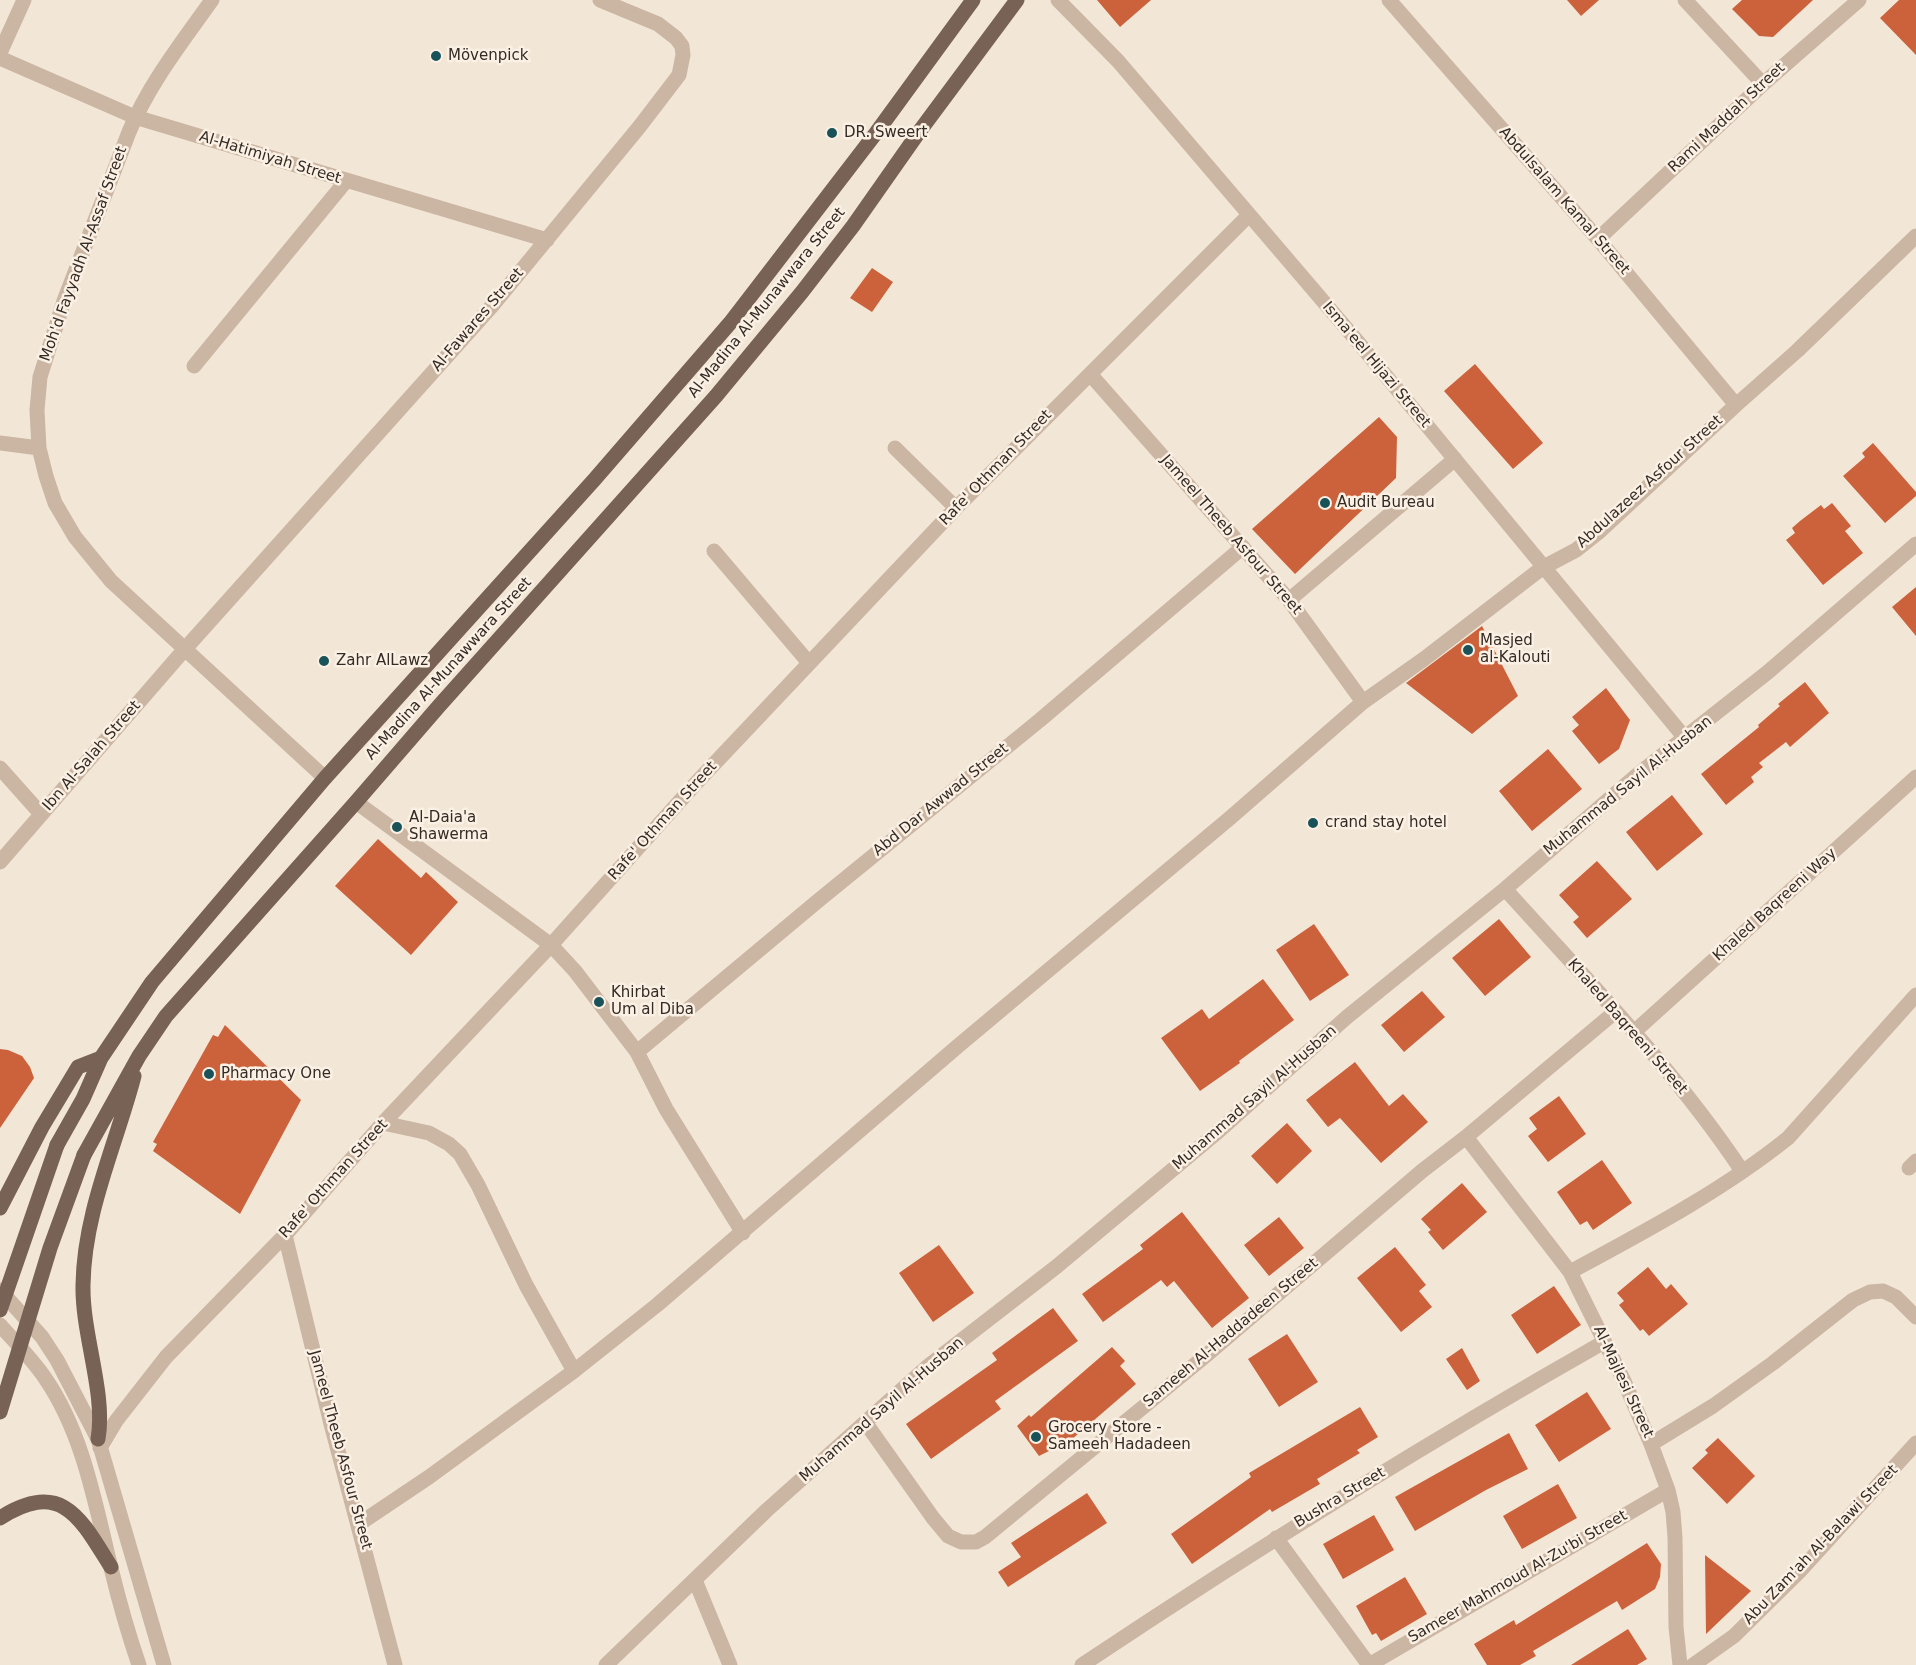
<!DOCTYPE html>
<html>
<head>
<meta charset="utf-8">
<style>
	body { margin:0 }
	canvas { display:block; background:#f2e6d7 }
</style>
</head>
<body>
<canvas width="1916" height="1665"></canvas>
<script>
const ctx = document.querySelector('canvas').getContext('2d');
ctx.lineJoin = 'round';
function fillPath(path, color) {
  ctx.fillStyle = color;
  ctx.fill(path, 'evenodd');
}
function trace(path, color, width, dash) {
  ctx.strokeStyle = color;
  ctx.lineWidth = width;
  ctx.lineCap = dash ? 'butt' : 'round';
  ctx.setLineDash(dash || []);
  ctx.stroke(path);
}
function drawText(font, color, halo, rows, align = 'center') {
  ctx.font = font + ' "DejaVu Sans",sans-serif';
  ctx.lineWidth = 5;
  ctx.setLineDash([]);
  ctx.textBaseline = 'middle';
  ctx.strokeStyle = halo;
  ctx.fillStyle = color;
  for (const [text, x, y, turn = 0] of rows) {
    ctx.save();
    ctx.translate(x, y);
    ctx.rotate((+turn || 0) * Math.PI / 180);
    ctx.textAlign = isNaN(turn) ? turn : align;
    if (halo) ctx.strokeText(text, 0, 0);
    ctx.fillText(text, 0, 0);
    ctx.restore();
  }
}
const building = new Path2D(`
	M 1097,0 L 1151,0 L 1120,27 Z
	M 1567,0 L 1599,0 L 1581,16 Z
	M 1742,0 L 1813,0 L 1773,37 L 1759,36 L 1732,9 Z
	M 1899,0 L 1916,0 L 1916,55 L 1880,18 Z
	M 872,268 L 893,282 L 872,312 L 850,298 Z
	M 1475,364 L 1543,443 L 1513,469 L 1444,391 Z
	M 1379,417 L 1397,437 L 1396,478 L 1295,574 L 1252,529 Z
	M 1873,443 L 1916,492 L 1916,496 L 1885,523 L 1843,476 L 1865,457 L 1862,453 Z
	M 1832,503 L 1851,526 L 1845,531 L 1863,553 L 1823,585 L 1786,540 L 1795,533 L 1792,528 L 1800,521 L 1821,505 L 1824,509 Z
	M 1916,587 L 1916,636 L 1892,607 Z
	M 1482,626 L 1518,696 L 1472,734 L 1406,683 Z
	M 1805,682 L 1829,713 L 1790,747 L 1786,742 L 1759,763 L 1763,767 L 1751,777 L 1754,782 L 1726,805 L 1701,774 L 1759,727 L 1758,725 L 1780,706 L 1778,704 Z
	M 1606,688 L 1630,720 L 1619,749 L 1599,764 L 1572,731 L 1579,725 L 1572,717 Z
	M 1548,749 L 1582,789 L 1532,831 L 1499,791 Z
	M 1672,795 L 1703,834 L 1657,871 L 1626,832 Z
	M 378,839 L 421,878 L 426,872 L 458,902 L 411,955 L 335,886 Z
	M 1597,861 L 1632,899 L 1587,938 L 1573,922 L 1579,917 L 1559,895 Z
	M 1499,919 L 1531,957 L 1485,996 L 1452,958 Z
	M 1314,924 L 1349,975 L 1310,1001 L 1276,950 Z
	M 1263,979 L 1294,1020 L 1239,1061 L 1240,1063 L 1200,1091 L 1161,1038 L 1202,1009 L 1209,1019 Z
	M 1422,991 L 1445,1017 L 1404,1052 L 1381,1025 Z
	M 225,1025 L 301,1100 L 240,1214 L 153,1151 L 157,1144 L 153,1142 L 213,1035 L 218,1037 Z
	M 0,1049 L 8,1050 L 22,1056 L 30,1067 L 34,1078 L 0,1128 Z
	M 1355,1062 L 1389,1106 L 1403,1094 L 1428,1122 L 1381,1163 L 1340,1118 L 1328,1127 L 1306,1100 Z
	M 1559,1096 L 1586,1134 L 1548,1162 L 1528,1136 L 1537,1129 L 1529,1118 Z
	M 1287,1123 L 1312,1151 L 1277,1184 L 1251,1156 Z
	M 1602,1160 L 1632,1203 L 1593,1230 L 1587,1221 L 1580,1225 L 1557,1192 Z
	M 1462,1183 L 1487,1212 L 1443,1250 L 1428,1232 L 1431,1230 L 1421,1219 Z
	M 1182,1212 L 1249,1298 L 1212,1328 L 1174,1281 L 1167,1287 L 1161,1280 L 1103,1322 L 1082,1294 L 1143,1249 L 1140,1245 Z
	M 1279,1217 L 1304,1248 L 1269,1276 L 1244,1245 Z
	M 939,1245 L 974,1293 L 933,1322 L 899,1273 Z
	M 1395,1247 L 1426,1285 L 1419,1291 L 1432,1307 L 1401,1332 L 1357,1278 Z
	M 1648,1267 L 1666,1289 L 1671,1284 L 1688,1304 L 1649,1336 L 1643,1329 L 1640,1331 L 1619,1305 L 1624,1301 L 1617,1293 Z
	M 1554,1286 L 1581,1325 L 1537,1354 L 1511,1315 Z
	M 1053,1308 L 1078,1341 L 995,1401 L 1001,1409 L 931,1459 L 906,1424 L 997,1360 L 992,1353 Z
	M 1287,1334 L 1318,1382 L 1279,1407 L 1248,1359 Z
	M 1112,1347 L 1125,1361 L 1120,1366 L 1136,1384 L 1071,1440 L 1039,1456 L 1017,1426 L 1029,1415 L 1031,1417 Z
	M 1462,1348 L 1480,1381 L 1467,1390 L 1446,1359 Z
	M 1587,1392 L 1611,1429 L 1559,1462 L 1535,1425 Z
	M 1360,1407 L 1378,1437 L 1357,1450 L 1360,1453 L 1317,1479 L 1320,1484 L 1272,1512 L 1270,1509 L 1192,1564 L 1171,1534 L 1251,1477 L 1249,1473 Z
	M 1509,1433 L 1528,1469 L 1486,1490 L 1415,1531 L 1395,1497 Z
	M 1718,1438 L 1755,1476 L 1727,1504 L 1692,1468 L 1708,1453 L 1705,1450 Z
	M 1558,1484 L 1577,1518 L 1522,1549 L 1503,1516 Z
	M 1087,1493 L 1107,1523 L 1008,1587 L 998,1572 L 1021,1557 L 1011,1543 Z
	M 1374,1515 L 1394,1550 L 1343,1579 L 1323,1544 Z
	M 1647,1543 L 1661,1564 L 1660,1577 L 1655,1589 L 1622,1610 L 1617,1601 L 1533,1651 L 1536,1656 L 1520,1665 L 1487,1665 L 1474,1644 L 1514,1620 L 1516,1625 Z
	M 1705,1555 L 1751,1591 L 1706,1634 Z
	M 1405,1577 L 1427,1614 L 1381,1641 L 1376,1633 L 1372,1635 L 1356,1606 Z
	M 1628,1629 L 1647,1659 L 1637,1665 L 1571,1665 Z`);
const minor = new Path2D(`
	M 212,0 C 182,42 149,84 129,132 L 64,301 L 40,377 L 37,410 L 39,448 L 46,476 L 55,503 L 75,537 L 111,581 L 325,778
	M 1058,0 L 1118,61 L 1358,342 L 1685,738
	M 1389,0 L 1598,239 L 1736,405
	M 1685,0 L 1763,84
	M 0,53 L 24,0
	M 0,58 L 135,117 L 547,240
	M 1598,239 L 1763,84 L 1859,0
	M 194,366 L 346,181
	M 1090,374 L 1289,600 L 1363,702
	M 0,443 L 39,448
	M 895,448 L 956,508
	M 714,551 L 809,663
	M 1289,600 L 1455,459
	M 0,768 L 41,814
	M 356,802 L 551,945 L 575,971 L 637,1052 L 666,1109 L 743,1233
	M 0,862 L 184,650 L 492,306 L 640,126 L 679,75 L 683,55 L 682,46 L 676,38 L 658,24 L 600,0
	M 1505,889 C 1587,980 1674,1069 1742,1171
	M 1634,1032 L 1916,777
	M 637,1052 L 819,900 L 1040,720 L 1243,547
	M 383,1123 L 429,1133 L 449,1144 L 460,1154 L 478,1185 L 526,1285 L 574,1371
	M 1466,1137 L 1570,1272 L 1624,1381 L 1651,1444 L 1668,1490 L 1673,1512 L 1675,1537 L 1676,1627 L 1680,1665
	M 1909,1168 L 1916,1161
	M 285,1235 L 331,1424 L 395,1665
	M 1570,1272 C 1644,1232 1722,1191 1788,1138 L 1916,995
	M 0,1290 L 42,1337 L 57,1360 L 98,1439 L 164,1665
	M 0,1325 C 15,1342 32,1359 45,1378 C 83,1433 95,1503 111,1568 C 119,1601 128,1633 139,1665
	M 865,1422 L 933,1518 L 948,1536 L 961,1542 L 976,1542 L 985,1537 L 1209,1353 L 1422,1171 L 1466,1137 L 1615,1012
	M 1651,1444 L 1713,1406 L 1773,1363 L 1853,1300 L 1870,1292 L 1883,1291 L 1896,1297 L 1916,1317
	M 100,1448 L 116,1421 L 166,1357 L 285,1235 L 383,1123 L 551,945 L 697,782 L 956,508 L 1249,215
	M 359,1524 L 429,1477 L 574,1371 L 657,1305 L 958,1046 L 1230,818 L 1363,702 L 1424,659 L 1542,568 L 1576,550 L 1600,531 L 1736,405 L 1797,351 L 1916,236
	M 1276,1538 L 1369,1665
	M 695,1580 L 730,1665
	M 606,1665 L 767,1510 L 927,1367 L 1056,1267 L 1220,1130 L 1347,1017 L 1505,889 L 1636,776 L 1768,672 L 1916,544
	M 1082,1665 C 1253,1551 1426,1443 1604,1342
	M 1369,1665 L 1668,1490
	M 1693,1665 L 1734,1636 L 1799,1572 L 1916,1443`);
const major = new Path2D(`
	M 57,1145 L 83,1099 L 101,1058 L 152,982 L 325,778 L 594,480 L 730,323 L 876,133 L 973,0
	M 84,1155 L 139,1056 L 166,1016 L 356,802 L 439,706 L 716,396 L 802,292 L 853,226 L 919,132 L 1017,0
	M 0,1208 L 42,1127 L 78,1067 L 101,1058
	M 98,1439 C 106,1393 82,1335 83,1285 C 84,1212 116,1145 134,1076
	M 0,1518 C 62,1478 81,1519 111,1567`);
const majorBridge = new Path2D(`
	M 0,1310 L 57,1145
	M 0,1412 L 50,1248 L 84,1155`);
const markers = [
	[436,56,6,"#195258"],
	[832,133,6,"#195258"],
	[1325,503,6,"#195258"],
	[1468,650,6,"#195258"],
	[324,661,6,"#195258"],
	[1313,823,6,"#195258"],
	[397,827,6,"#195258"],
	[599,1002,6,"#195258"],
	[209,1074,6,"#195258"],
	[1036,1437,6,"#195258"]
];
const poiNames = [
	["Mövenpick",448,56],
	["DR. Sweert",844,133],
	["Audit Bureau",1337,503],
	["Masjed",1480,641],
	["al-Kalouti",1480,658],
	["Zahr AlLawz",336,661],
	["Al-Daia'a",409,818],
	["Shawerma",409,835],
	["crand stay hotel",1325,823],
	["Khirbat",611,993],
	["Um al Diba",611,1010],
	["Pharmacy One",221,1074],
	["Grocery Store -",1048,1428],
	["Sameeh Hadadeen",1048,1445]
];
const streetNames = [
	["Rami Maddah Street",1727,118,-43],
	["Al-Hatimiyah Street",270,158,17],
	["Abdulsalam Kamal Street",1564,201,49],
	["Moh'd Fayyadh Al-Assaf Street",84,254,-70],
	["Al-Madina Al-Munawwara Street",767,303,-51],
	["Al-Fawares Street",478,320,-49],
	["Isma'eel Hijazi Street",1376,365,50],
	["Rafe' Othman Street",996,468,-46],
	["Abdulazeez Asfour Street",1650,482,-42],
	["Jameel Theeb Asfour Street",1231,535,49],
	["Al-Madina Al-Munawwara Street",449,669,-48],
	["Ibn Al-Salah Street",92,756,-49],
	["Muhammad Sayil Al-Husban",1628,786,-39],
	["Abd Dar Awwad Street",941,800,-39],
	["Rafe' Othman Street",663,821,-48],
	["Khaled Baqreeni Way",1775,905,-42],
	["Khaled Baqreeni Street",1627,1027,49],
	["Muhammad Sayil Al-Husban",1255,1098,-41],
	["Rafe' Othman Street",334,1179,-48],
	["Sameeh Al-Haddadeen Street",1231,1333,-40],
	["Al-Majlesi Street",1623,1382,65],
	["Muhammad Sayil Al-Husban",882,1410,-41],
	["Jameel Theeb Asfour Street",340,1450,75],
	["Bushra Street",1340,1498,-31],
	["Abu Zam'ah Al-Balawi Street",1821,1545,-46],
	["Sameer Mahmoud Al-Zu'bi Street",1518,1577,-30]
];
fillPath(building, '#cc623b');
trace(minor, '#cbb6a3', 15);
trace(major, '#786255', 15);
trace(majorBridge, '#786255', 15);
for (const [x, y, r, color] of markers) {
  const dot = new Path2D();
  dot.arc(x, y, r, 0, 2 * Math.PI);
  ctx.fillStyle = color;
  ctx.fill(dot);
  trace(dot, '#faf0e3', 2);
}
drawText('15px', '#352b25', '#faf0e3', poiNames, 'left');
drawText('15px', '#352b25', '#faf0e3', streetNames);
</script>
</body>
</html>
